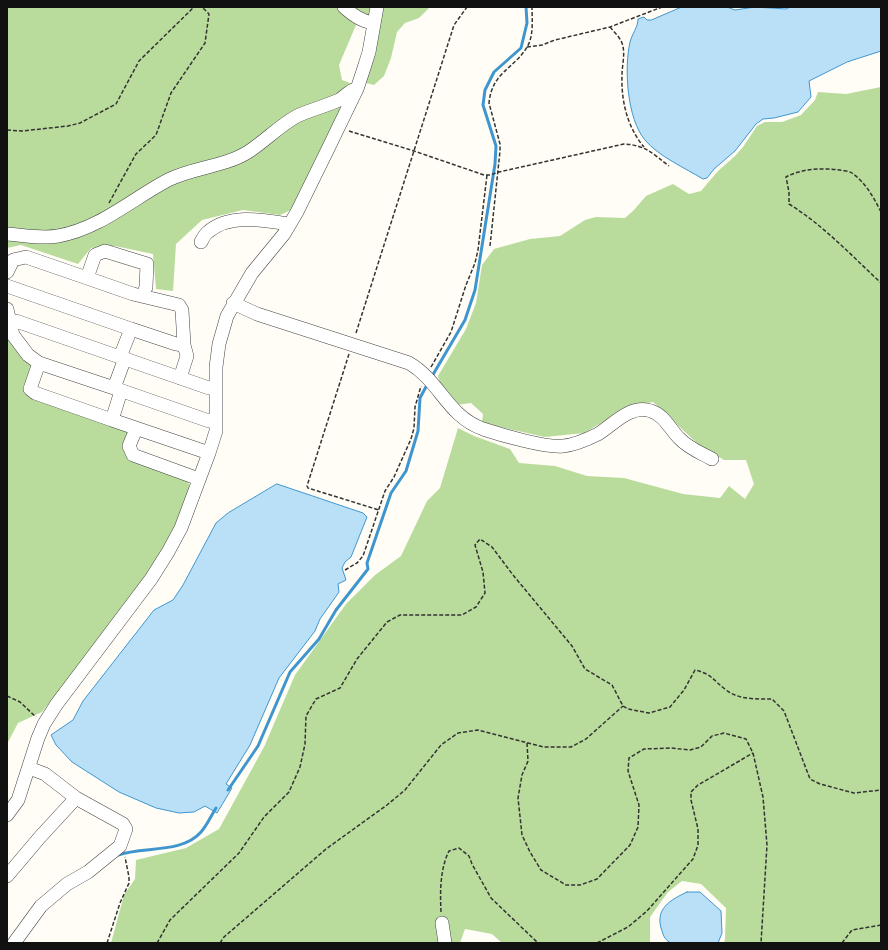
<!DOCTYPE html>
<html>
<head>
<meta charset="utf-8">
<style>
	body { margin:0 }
	#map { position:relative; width:888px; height:950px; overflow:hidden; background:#fffdf5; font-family:"PT Serif",serif }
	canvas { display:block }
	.frame { position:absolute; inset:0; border:8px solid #111; pointer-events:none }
</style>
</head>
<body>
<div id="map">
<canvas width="888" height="950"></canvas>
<div class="frame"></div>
</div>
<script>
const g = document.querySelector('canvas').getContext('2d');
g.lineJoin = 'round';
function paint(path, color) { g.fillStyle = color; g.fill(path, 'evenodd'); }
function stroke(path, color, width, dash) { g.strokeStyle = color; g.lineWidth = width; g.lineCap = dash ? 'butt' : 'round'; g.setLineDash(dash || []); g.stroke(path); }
const forest = new Path2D(`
	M7 7H430L419 18 405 23 397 32 391 58 384 76 374 85 366 83 374 56 368 27 356 25 339 65 342 80 353 84 295 208 280 215 243 210 202 220 176 244 173 291 156 289 153 254 115 246 91 248 78 264 21 245 7 248Z
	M881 87V943H724L725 939 726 908 701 884 682 881 668 892 650 917V943H502L492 934 465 929 460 943H111L124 895 135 879 136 860 186 848 219 829 264 747 295 675 346 604 375 575 401 556 427 501 440 488 458 428 474 436 510 449 519 463 555 466 587 476 624 478 683 494 720 498 729 486 745 499 754 484 746 460H724L699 445 653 402 630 406 584 433 545 437 482 423 483 414 471 403 456 405 442 388 438 376 466 329 476 303 482 265 494 249 530 239 560 236 585 220 596 217 625 218 633 211 646 196 673 184 689 194 701 191 718 171 735 156 743 147 757 126 765 122H782L801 115 815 100 818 92 846 94Z
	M7 331 33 365 23 387 28 394 129 431 125 448 187 480 192 491 165 551 114 621 42 712 18 723 7 744Z`);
const water = new Path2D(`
	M682 7H727L735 10 755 7 786 9 790 7H881V51L847 62 809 81 811 97 798 112 774 118 763 119 756 124 735 151 714 169 707 178 703 179C685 168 658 156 645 140 627 119 624 68 630 42 632 34 638 27 638 19L644 17 647 20H651Z
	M277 484 363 513 367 517 351 557 345 562 342 568 346 580 338 584 339 592 320 619 315 631 279 678 250 745 226 784 232 788 217 813 205 806 194 812 179 813 156 808 119 792 72 762 56 745 51 735 73 720 83 701 154 610 173 600 183 585 216 523 228 513Z
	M687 892H700L721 911 722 933 718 943C709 943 678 945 671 943 665 940 664 937 662 931 654 909 670 900 687 892Z`);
const stream = new Path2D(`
	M431 378 465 320 475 290 495 164 496 146 483 105 485 90 494 72 521 48 527 23 526 7
	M228 790 258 746 290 672 319 639 336 610 368 569 367 563 391 493 406 471 418 431 420 398 428 383
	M118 855C143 846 182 854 201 832 207 825 211 816 216 808`);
const path = new Path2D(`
	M610 27C615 33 622 39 623 47 625 55 622 66 622 75 621 100 627 127 644 147
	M527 47 542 45 555 40 610 27 662 7
	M7 130 22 131 68 126 80 123 116 104 139 61 194 7
	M349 131 414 151 484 175H490L499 172 624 144C646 145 653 154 669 166
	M109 203 136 154 156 135 171 93 205 43 209 14 202 7
	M881 212C874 198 866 183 852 173 849 171 844 171 840 170 822 168 803 168 786 177L789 192V204C823 225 851 255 881 283
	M490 246 500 151V144L489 103C492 72 514 69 527 47 534 36 532 19 532 7
	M356 333 454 25 467 7
	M349 354 307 486 308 488 379 510
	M431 367 451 332 466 285 475 263 478 250 487 175
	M345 570 357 563 363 556 385 491 394 477 411 439 414 428 415 407 421 386
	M7 696 20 702 36 717
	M527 743 528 761 522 775 518 798 522 835 530 852 541 870 566 885H580L597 879 630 845 638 827 639 805 628 771 629 758 644 749 671 748 690 750 701 747 712 736 724 733 746 739 753 753 763 797 767 845 761 943
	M441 912C440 892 440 869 449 851L459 848 469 856 472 864 491 898 538 943
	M107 943 120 903 129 883V877L125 857
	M157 943 170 920 239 853 264 817 289 792 300 767 305 744 306 716 316 699 340 688 357 659 387 622 400 615H462L476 607 485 593 483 572 475 545 480 539 492 547 513 575 572 646 585 669 612 685 623 706 628 709 649 713 670 707 684 690 695 670C712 674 714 681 726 690 739 700 757 699 772 699L784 711 810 779 820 784 854 793 881 790
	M220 943 224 937 326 849 387 805 405 790 441 745 458 733 478 730 544 747H571L586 739 623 706
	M597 943 628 927 647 911 693 859 698 845V829L691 800V792L698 785 753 753
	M842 943 852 930 881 925`);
const minor = new Path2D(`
	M344 7C353 15 361 21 373 23
	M7 234C24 235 41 239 58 236 99 229 132 199 168 180 194 167 224 167 248 152 265 141 279 126 297 116 310 110 326 106 339 100 346 96 349 90 357 89
	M201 242C203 238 205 234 208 232 229 213 264 220 289 224
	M7 272 13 260 26 257 87 278 95 255 105 251 147 264 146 287 143 296
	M87 278 133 294 179 305 182 310 184 345 176 344 131 329
	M7 286 131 329 120 357
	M233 303 257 314 409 363C440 381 447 416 483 429 501 435 546 448 563 446 575 445 588 439 598 434 614 424 631 404 651 411 664 415 670 429 679 438 688 448 701 453 712 459
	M7 309 13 335 28 355 39 363 114 388 125 358
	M10 321H16L209 388H216
	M39 363 30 389 35 393 112 420
	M180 378 187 356 184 345
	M114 388 209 421H215
	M121 391 112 420 209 453
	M136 429 129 446 133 455 199 479
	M7 815 18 800 38 738 44 724 56 705 151 579 168 552 181 528 209 453 216 431V367L219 344 227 316 252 273 284 234 297 212 325 155 357 89 363 71 369 52 377 7
	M7 876 40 837 76 798
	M442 923 445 943
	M14 943 41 906 67 884 88 872 120 846 126 829 123 824 76 798 45 774 29 768`);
paint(forest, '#b9dc9c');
paint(water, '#b9e0f7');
stroke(water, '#3f96cf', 1);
stroke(stream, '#3f96cf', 3);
stroke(minor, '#444', 14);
stroke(path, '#333', 1.5, [4, 2]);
stroke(minor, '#fff', 13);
</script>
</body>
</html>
